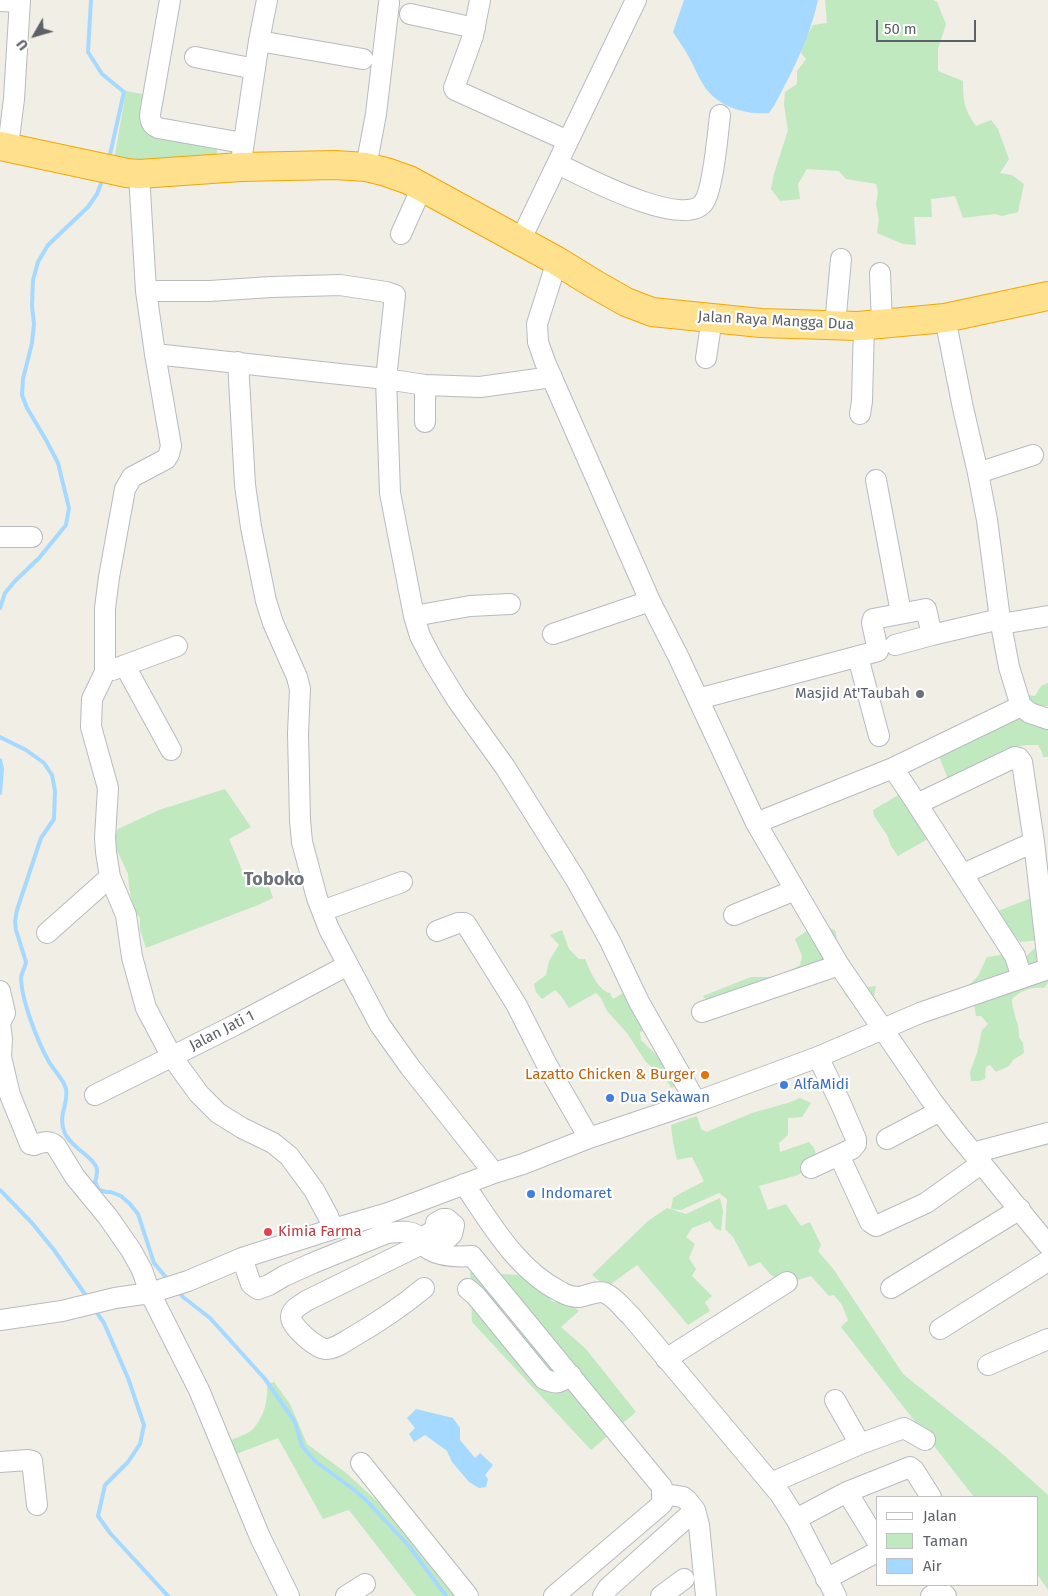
<!DOCTYPE html>
<html>
<head>
<meta charset="utf-8">
<style>
	body { margin:0 }
	#map { position:relative; width:1048px; height:1596px; overflow:hidden; background:#f0eee5; font-family:"Fira Sans",sans-serif }
	canvas { display:block }
	.legend { position:absolute; left:876px; top:1496px; width:162px; height:90px; box-sizing:border-box; background:#fff; border:1px solid #bec0c2; margin:0; padding:6px 9px; list-style:none; font-size:15px; color:#5d6167 }
	.legend li { display:flex; align-items:center; gap:10px; height:25px }
	.legend b { width:25px; border:1px solid #bec0c2 }
	.north { position:absolute; left:10px; top:10px; width:50px; height:50px; -webkit-text-stroke:4px #fff; paint-order:stroke; rotate:232deg; font-size:14px; font-weight:700; line-height:20px; text-align:center; color:#5d6167 }
	.north::after { content:''; display:block; margin:auto; width:18px; height:22px; background:#5d6167; clip-path:polygon(50% 0,100% 100%,50% 72%,0 100%) }
	.scale { position:absolute; left:876px; top:20px; width:100px; height:22px; box-sizing:border-box; border:2px solid #5d6167; border-top:0; padding-left:6px; font-size:15px; line-height:18px; white-space:nowrap; color:#5d6167; -webkit-text-stroke:4px #fff; paint-order:stroke }
</style>
</head>
<body>
<div id="map">
<canvas width="1048" height="1596"></canvas>
<ul class="legend">
<li><b style="height:6px;background:#fff"></b>Jalan</li>
<li><b style="height:14px;background:#c0e9c0"></b>Taman</li>
<li><b style="height:14px;background:#a6d9ff"></b>Air</li>
</ul>
<div class="north">U</div>
<div class="scale">50 m</div>
</div>
<script>
const g = document.querySelector('canvas').getContext('2d');
g.lineJoin = 'round';
function paint(path, color) { g.fillStyle = color; g.fill(path, 'evenodd'); }
function stroke(path, color, width, dash) { g.strokeStyle = color; g.lineWidth = width; g.lineCap = dash ? 'butt' : 'round'; g.setLineDash(dash || []); g.stroke(path); }
function label(font, color, halo, rows, align = 'center') {
  g.font = font + ' "Fira Sans",sans-serif'; g.lineWidth = 4.5; g.setLineDash([]); g.textBaseline = 'middle'; g.strokeStyle = halo; g.fillStyle = color; for (const [text, x, y, turn = 0] of rows) {
    g.save(); g.translate(x, y); g.rotate((+turn || 0) * Math.PI / 180); g.textAlign = isNaN(turn) ? turn : align; if (halo) g.strokeText(text, 0, 0); g.fillText(text, 0, 0); g.restore();
  }
}
const green = new Path2D(`
	M825 0H933L937 2 946 24 938 49V71L963 81C963 101 964 109 976 126L991 120 998 129 1009 159 1000 173 1012 175 1024 184 1018 212 1002 216 995 214 963 218 955 196 931 199 932 217H914L916 245 903 244 877 233 879 219 876 205 878 192 876 184 846 179 839 171 807 169 798 184 800 199 780 201 771 189 774 174 788 130 784 105 785 92 797 84V71L806 59 801 53 803 43 813 25 827 23Z
	M126 91 147 95 145 132 219 142 215 160H114Z
	M1048 683V706H1031L1024 694 1035 696 1041 686Z
	M1016 710 1048 729V757H1043L1042 752 1038 745H1026L1008 748 948 779 936 749Z
	M225 789 251 827 229 839 248 884 269 886 273 898 258 905 146 948 140 930V918L134 910 129 887 128 874 113 842 118 829 159 810Z
	M900 794 931 837 898 856 891 846 887 835 874 816 873 810Z
	M1034 897 1041 940 1020 942 995 912Z
	M821 925 835 930 841 957 863 988 876 986 873 1001 853 995 846 997 838 978 834 972 808 980 778 997 710 1005 703 996 751 977H778L800 965 802 956 795 939 808 930Z
	M562 930 569 949 579 959H585C590 970 597 990 610 993L613 999 625 992 650 1029 640 1032 641 1040 667 1065 678 1083 672 1088 664 1078 646 1062 627 1033 607 1011 601 998 596 993 569 1008 561 996 555 990 542 999 536 992 534 984 546 975 549 961 559 945 550 935Z
	M1034 949 1048 951V983L1044 988C1030 987 1022 990 1012 999 1012 1013 1020 1024 1019 1037L1023 1043 1024 1053 1013 1060 1009 1066 996 1072 990 1065 986 1067 985 1079 979 1081H971L970 1072 977 1053 982 1030 988 1024 981 1016H976L972 992 969 985 978 976 987 957 1001 955 1022 960Z
	M800 1098 811 1103 802 1117 788 1118V1135L779 1143 780 1152 809 1142 814 1148 817 1158 798 1175 759 1186 768 1210 786 1204 801 1226 810 1222 821 1245 818 1251 834 1270 903 1374 999 1451 1048 1495V1590L1037 1574V1497H974L841 1327 848 1320 842 1305 834 1295 829 1296 811 1276 794 1281H779L770 1274 760 1262 749 1267 733 1237 725 1229 727 1199 719 1193 681 1210 671 1209 673 1198C683 1191 694 1187 704 1181L692 1157 677 1160 673 1142 671 1125 697 1116 701 1129 706 1132 752 1113 791 1102Z
	M720 1198 723 1211 721 1231 715 1228 710 1221 692 1228 686 1237 695 1244 689 1258 696 1269 692 1276 712 1296 705 1302 710 1311 688 1325 637 1265 607 1287 592 1275 648 1221 667 1208 686 1214Z
	M470 1272 518 1275 535 1285 552 1301 559 1303 569 1301 579 1311 561 1327 586 1349 636 1412 591 1450 472 1322Z
	M274 1382 290 1404 307 1444 345 1472 396 1518 466 1596H416L349 1510 323 1519 278 1438 236 1454 231 1440C238 1437 248 1434 253 1429 264 1417 268 1401 267 1385Z`);
const water = new Path2D(`
	M684 0H818C810 38 792 72 774 106L769 113C746 115 718 107 704 86 697 75 693 63 686 52 682 45 677 39 673 32Z
	M416 1409 453 1418 460 1428V1440L475 1458 480 1453 493 1465 485 1475 488 1479 486 1487 479 1488 469 1482 452 1462 447 1451 425 1435 414 1442 409 1434 415 1428 407 1418Z`);
const stream = new Path2D(`
	M91 0 88 52 102 74 124 92 109 159
	M0 608 5 593 15 581 39 558 66 525 69 508 58 463 46 440 27 408 22 395 23 379 32 343 34 324 32 306 33 280 38 262 48 245 88 207 97 194 103 178
	M0 737 26 750 44 763 52 775 55 791 54 819 41 838 17 910 15 921 16 930 26 962C25 968 22 972 21 977 21 999 37 1040 48 1060 53 1070 64 1079 66 1089 69 1103 58 1114 64 1131 69 1147 98 1159 97 1171 97 1174 96 1179 95 1182L99 1190 106 1192H111L121 1196 130 1204 138 1214 154 1263 169 1281
	M0 760 2 769 0 793
	M0 1190 32 1223 54 1250 87 1297
	M177 1290 183 1297 210 1318 265 1379 295 1422 302 1446 316 1462 353 1489 365 1499 409 1546 446 1596
	M95 1310 104 1323 128 1378 144 1425 140 1444 128 1462 105 1485 98 1516 110 1533 168 1596`);
const minor = new Path2D(`
	M170 0 152 103C150 113 147 123 158 128L243 143
	M480 0 473 36 454 88 455 90 568 141
	M0 1 20 2
	M410 14 475 28
	M259 41 363 59
	M195 57 255 69
	M8 147 14 99 20 0
	M242 155 259 41 267 0
	M558 164C581 175 685 231 704 202 713 189 718 133 720 115
	M366 167 376 114 389 3
	M139 174 146 291 155 354 386 379 425 385 480 387 552 377
	M401 234 422 187
	M520 241 636 0
	M557 261 537 324 538 342 545 362 650 601 679 658 756 823 839 965 932 1101 955 1131 1048 1245
	M880 273 882 324
	M146 291H210L271 287 340 285 386 292 395 295 386 379 390 493 414 616 420 636 433 661 457 700 505 767 576 880 610 941 639 1002 696 1102
	M945 318 963 408 978 473 987 520 1000 619 1009 667 1021 706 1030 713 1048 719
	M835 325 841 259
	M155 354 171 446 169 454 166 459 132 477 125 489 109 577 105 608V672L92 699 91 727 108 788 105 838 106 852 110 877 126 915 132 957 146 1008 172 1057 199 1094 218 1113 242 1128 273 1143 289 1156 314 1190 328 1216 333 1229
	M706 358 712 318
	M238 362 245 485 251 527 266 601 273 623 297 677 300 689 298 733 300 820 302 842 317 898 329 929 380 1025 410 1067 494 1173
	M425 385V422
	M860 414 862 401 864 325
	M978 473 1033 455
	M876 480 901 613
	M0 537H32
	M414 616 470 606 510 604
	M1001 624 1048 616
	M553 634 650 601
	M895 645 932 635
	M858 657 879 736
	M125 666 171 750
	M112 670 177 646
	M698 699 878 651 872 623 873 619 926 609 932 635 1000 619
	M893 768 917 804
	M756 823 893 768 1021 706
	M963 874 1034 842
	M322 911 402 882
	M734 915 795 890
	M437 931 458 923H464L466 924 516 1004 547 1065 589 1138
	M47 933 110 877
	M1022 978 1015 956 917 804 1015 757 1019 758 1022 762 1034 842 1048 963
	M0 991 5 1013 0 1023 2 1039 1 1057 10 1095 28 1139 30 1144 34 1145C43 1142 49 1140 56 1146L75 1177 108 1217 131 1250 142 1270 150 1293 199 1390 260 1537 289 1596
	M702 1012 839 965
	M95 1095 235 1025 348 965
	M887 1139 940 1111
	M973 1153 1048 1133
	M839 1155 870 1222 876 1226 926 1203 982 1163
	M811 1168 852 1149 856 1144V1139L840 1102 818 1057
	M464 1184C491 1224 517 1270 561 1292 566 1295 573 1297 579 1297 587 1296 597 1290 605 1293 615 1297 623 1309 631 1316L780 1494 796 1519 836 1596
	M420 1239 435 1230 436 1223 443 1219H447L454 1225 452 1234 448 1238 440 1237 435 1230
	M422 1244 306 1301C301 1305 291 1309 291 1317 291 1327 317 1349 326 1349 335 1349 344 1342 351 1338 377 1323 401 1307 424 1288
	M242 1258 251 1284 258 1289 269 1285 284 1276 313 1263 387 1233C398 1232 414 1229 420 1239 423 1244 425 1247 430 1250 442 1257 459 1257 472 1256L662 1487V1504L554 1596
	M891 1288 1020 1209
	M468 1289 476 1296 544 1379C558 1385 559 1383 571 1375
	M0 1320 62 1311 115 1298 150 1293 188 1281 242 1258 333 1229 388 1213 494 1173 523 1164 589 1138 696 1102 818 1057 920 1013 1048 969
	M940 1329 1048 1261
	M666 1359 787 1282
	M988 1365 1048 1339
	M835 1400 860 1444
	M0 1462 28 1460 32 1461 37 1505
	M361 1463 468 1596
	M771 1483 860 1444 904 1428 925 1440
	M847 1492 877 1541
	M663 1494 683 1497 687 1500 695 1510 699 1525 706 1596
	M796 1519 847 1492 910 1467 914 1470 931 1497
	M826 1579 877 1552
	M346 1596 365 1584
	M603 1596 608 1588 695 1510
	M661 1596 684 1579
	M931 1596 941 1591 946 1596`);
const highway = new Path2D(`
	M0 146 127 173 139 174 241 167 335 165 366 167 386 172 409 180 557 261 596 285 626 302 652 312 761 323 858 326 945 318 1048 296`);
const markers = [
	[920,694,5,"#6b7280"],
	[705,1075,5,"#e8710a"],
	[784,1085,5,"#3f7fe0"],
	[610,1098,5,"#3f7fe0"],
	[531,1194,5,"#3f7fe0"],
	[268,1232,5,"#e0444e"]
];
const streetNames = [
	["Jalan Raya Mangga Dua",776,321,3],
	["Jalan Jati 1",222,1031,-27]
];
const worshipNames = [
	["Masjid At'Taubah",910,694]
];
const foodNames = [
	["Lazatto Chicken & Burger",695,1075]
];
const shopNames = [
	["AlfaMidi",794,1085],
	["Dua Sekawan",620,1098],
	["Indomaret",541,1194]
];
const healthNames = [
	["Kimia Farma",278,1232]
];
const quarterNames = [
	["Toboko",274,880]
];
paint(green, '#c0e9c0');
paint(water, '#a6d9ff');
stroke(stream, '#a6d9ff', 4);
stroke(minor, '#b7bbc0', 22);
stroke(highway, '#f5a600', 30);
stroke(minor, '#fff', 20);
stroke(highway, '#ffe18d', 28);
for (const [x, y, r, color] of markers) { const dot = new Path2D(); dot.arc(x, y, r, 0, 2 * Math.PI); g.fillStyle = color; g.fill(dot); stroke(dot, '#fff', 2); }
label('15px', '#5d6167', '#fff', streetNames);
label('15px', '#5b616d', '#fff', worshipNames, 'right');
label('15px', '#c56008', '#fff', foodNames, 'right');
label('15px', '#366cbe', '#fff', shopNames, 'left');
label('15px', '#be3a42', '#fff', healthNames, 'left');
label('bold 18px', '#6d7379', '#fff', quarterNames);
</script>
</body>
</html>
